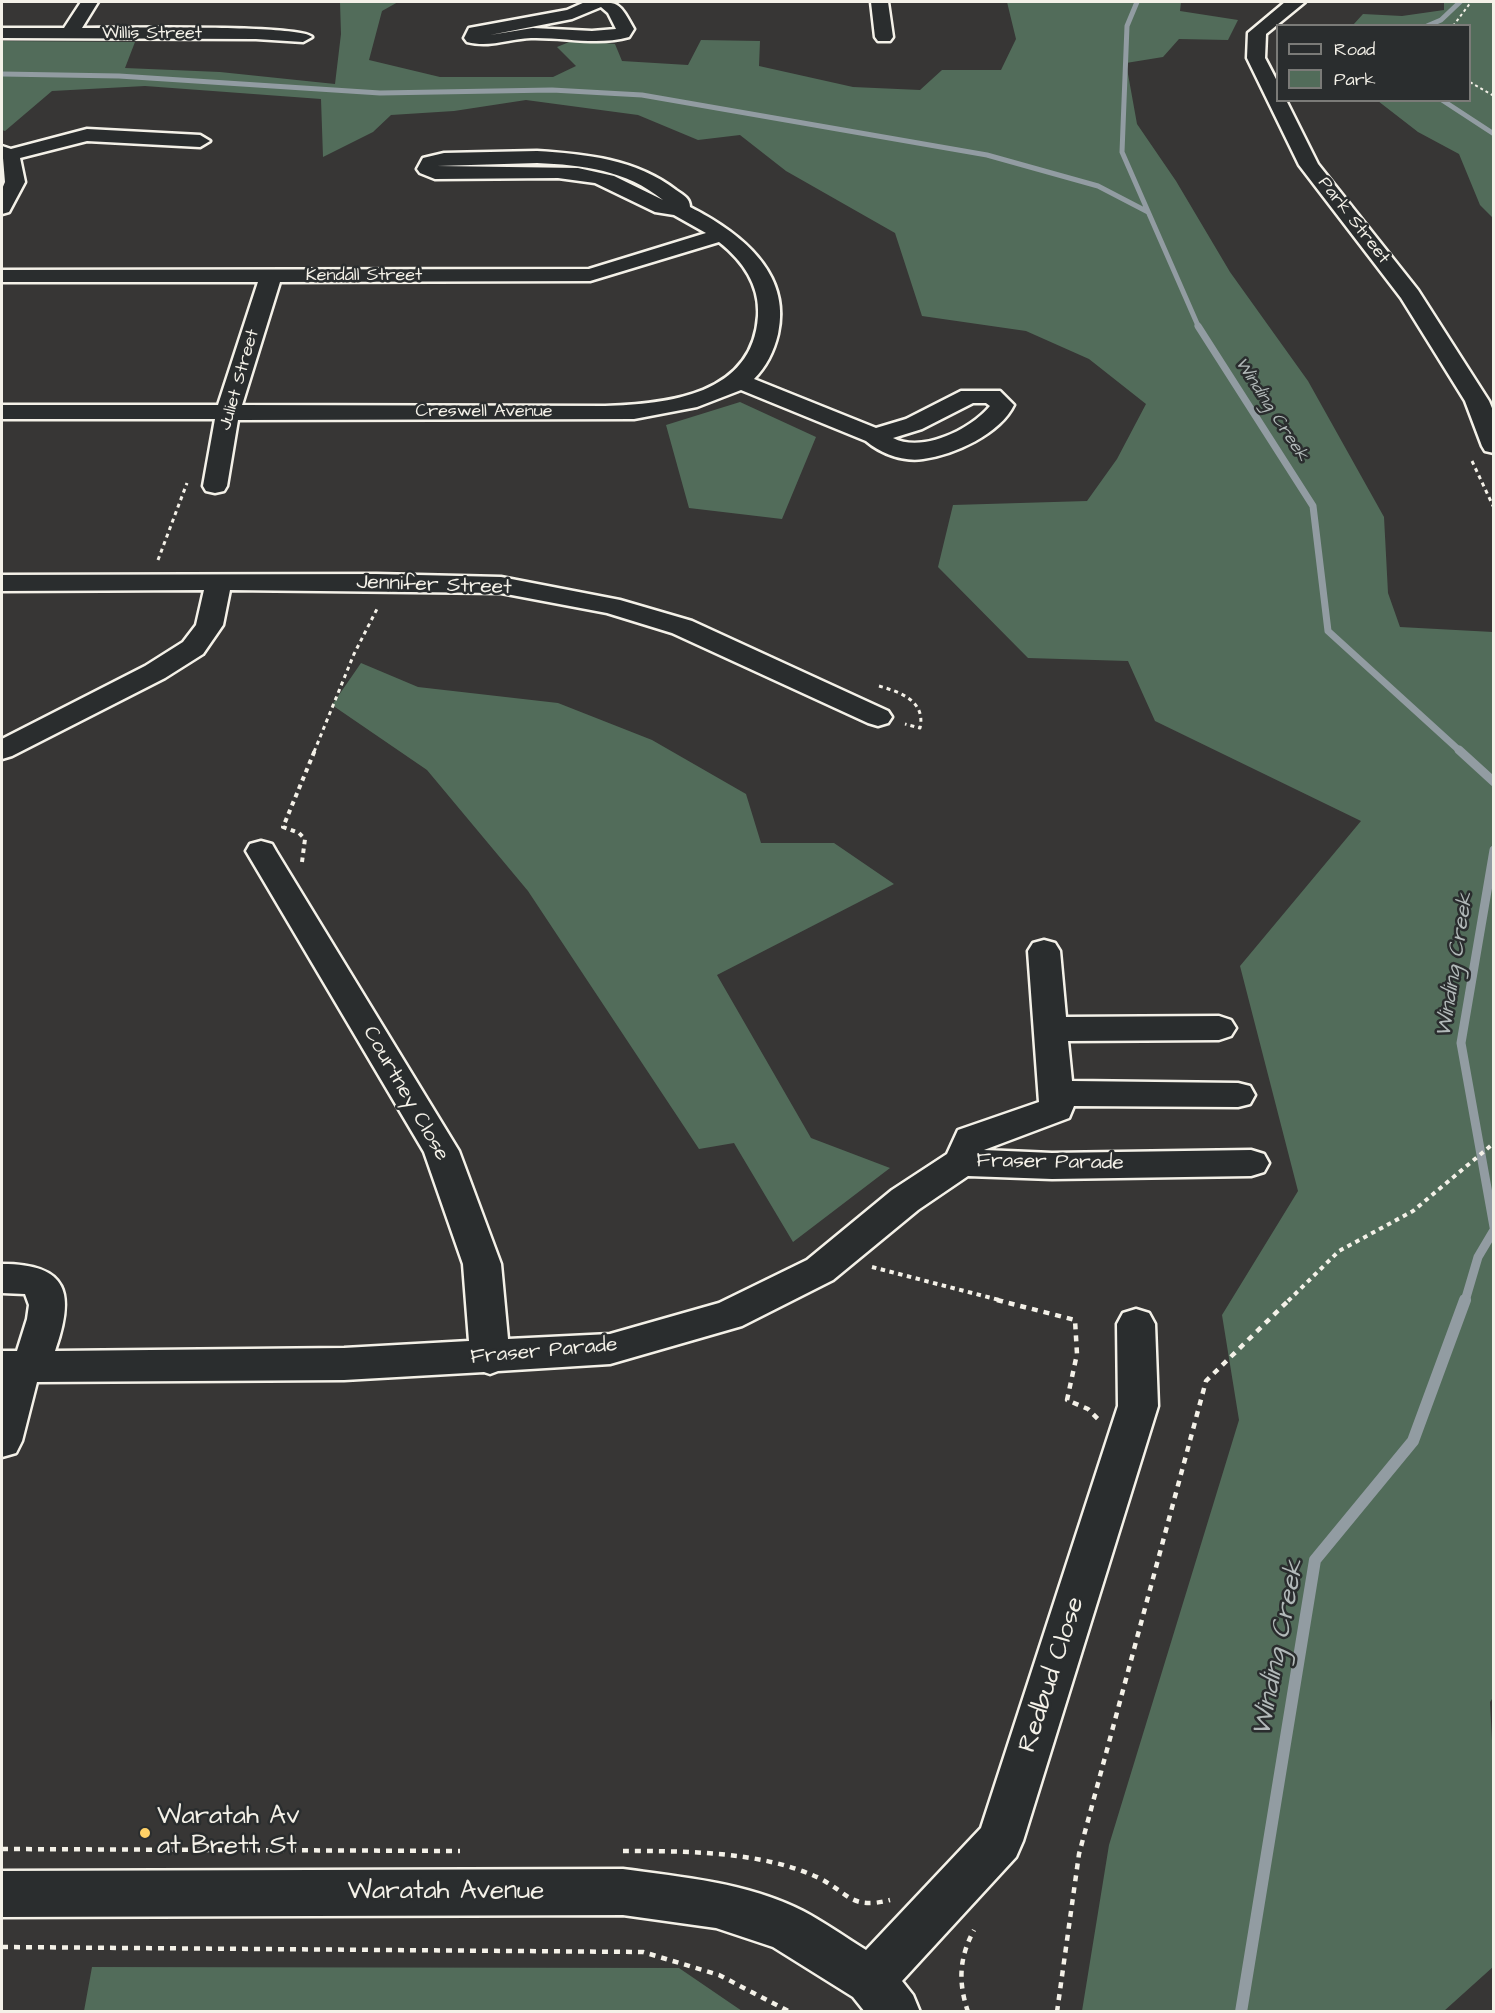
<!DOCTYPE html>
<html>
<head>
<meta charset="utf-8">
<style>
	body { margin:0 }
	#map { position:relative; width:1495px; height:2013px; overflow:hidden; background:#373635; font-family:"Architects Daughter",sans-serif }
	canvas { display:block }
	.frame { position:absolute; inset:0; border:3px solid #f4f1e8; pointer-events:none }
	.legend { position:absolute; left:1276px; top:24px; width:195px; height:78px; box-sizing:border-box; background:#2a2d2e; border:2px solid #7b7b78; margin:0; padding:8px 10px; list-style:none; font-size:18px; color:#f4f1e8 }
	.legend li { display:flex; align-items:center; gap:12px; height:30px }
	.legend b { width:30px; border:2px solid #7b7b78 }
</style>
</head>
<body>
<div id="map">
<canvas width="1495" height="2013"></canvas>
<div class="frame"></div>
<ul class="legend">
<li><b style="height:8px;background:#2a2d2e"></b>Road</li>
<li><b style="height:16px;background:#526c5a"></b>Park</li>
</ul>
</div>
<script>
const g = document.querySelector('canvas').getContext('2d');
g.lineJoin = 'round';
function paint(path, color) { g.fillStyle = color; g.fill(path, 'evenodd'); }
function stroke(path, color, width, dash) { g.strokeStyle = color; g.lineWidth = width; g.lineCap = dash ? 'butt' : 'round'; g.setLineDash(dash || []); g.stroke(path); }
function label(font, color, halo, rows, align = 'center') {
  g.font = font + ' "Architects Daughter",sans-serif'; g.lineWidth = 5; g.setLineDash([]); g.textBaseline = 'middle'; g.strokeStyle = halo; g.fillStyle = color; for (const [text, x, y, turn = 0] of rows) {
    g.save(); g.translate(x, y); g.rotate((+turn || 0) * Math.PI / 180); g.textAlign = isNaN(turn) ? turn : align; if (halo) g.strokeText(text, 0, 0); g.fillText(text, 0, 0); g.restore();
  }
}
const green = new Path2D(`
	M340 2H398L382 11 369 60 440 77H553L576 66 557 47 574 40 615 44 622 61 688 65 701 40 760 41 759 66 853 87 920 90 942 70H1001L1016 39 1007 2H1181L1180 11 1238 20 1228 40 1179 39 1163 57 1126 63 1137 124 1176 181 1230 272 1308 381 1384 517 1388 593 1400 627 1493 632 1494 1696 1490 1702 1494 1779V1966L1444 2011H1082L1109 1845 1239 1420 1222 1315 1298 1191 1240 966 1361 821 1155 721 1128 661 1028 658 938 567 953 505 1087 501 1117 459 1146 404 1089 359 1026 331 922 316 895 233 786 171 740 135 698 140 638 115 526 100 454 111 391 115 373 132 323 157 321 99 145 86 52 91 5 131 2 130V41L135 42 125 68 220 72 335 84 341 34Z
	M1444 2H1493V218L1480 205 1459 154 1418 132 1378 101 1470 100V26L1353 25 1363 14 1402 16 1444 10Z
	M740 402 816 437 782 519 689 508 666 425Z
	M361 663 418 687 558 703 652 740 746 794 761 843H834L894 884 717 975 811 1138 890 1168 793 1242 734 1143 699 1149 528 891 427 770 332 705Z
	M92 1967 679 1968 742 2011H84Z`);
const streamFar3 = new Path2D(`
	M1137 2 1127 26 1122 152 1199 328
	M1427 26 1441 20 1460 2
	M2 74 119 76 380 93 552 90 642 95 987 155 1098 186 1148 212
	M1442 100 1494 134`);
const streamFar2 = new Path2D(`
	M1198 326 1313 506 1328 631 1461 752`);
const streamFar1 = new Path2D(`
	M1459 750 1494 782
	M1494 850 1461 1043 1494 1227
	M1465 1301 1478 1257 1494 1230`);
const stream = new Path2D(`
	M1241 2012 1315 1560 1413 1441 1465 1300`);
const pathFar3 = new Path2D(`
	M1453 26 1471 2
	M1470 82 1494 96`);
const pathFar2 = new Path2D(`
	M1472 461 1494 508
	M158 560 187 483
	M879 686C900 692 926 701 920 728L905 724
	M314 752 354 654 378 607`);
const pathFar1 = new Path2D(`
	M302 862 305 839 299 833 283 827 315 750
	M872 1267 1003 1301
	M1288 1301 1339 1251 1413 1211 1494 1143`);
const path = new Path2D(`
	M997 1300 1075 1320 1077 1354 1067 1400 1088 1409 1098 1419
	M2 1849 460 1851
	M623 1851C685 1851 762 1851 819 1878 850 1894 851 1910 890 1900
	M2 1947 643 1952 719 1975 790 2012
	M968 2012C958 1982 959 1958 974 1930
	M1057 2012 1079 1854 1206 1381 1289 1300`);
const minor = new Path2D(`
	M81 2H98L82 28C110 28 303 24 312 37L303 42 256 39 2 38V28H64Z
	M585 2C619 2 618 0 634 29L629 37C596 46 565 37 531 38 508 39 490 48 467 42L464 38 469 28 567 10ZM601 7 608 13 616 29 592 31 533 28 490 35 572 19Z
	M871 2H888L893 37 890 41H878L875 37Z
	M1285 2H1305L1266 34 1265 58 1278 83V100H1286L1318 164 1418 290 1489 401 1494 413V453L1485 451 1482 446 1465 401 1401 298 1299 165 1247 58 1248 33Z
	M87 129 200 135 210 141 200 147 87 141 20 158 25 182 9 212 2 214V189L5 182 2 146 11 149Z
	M537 151C585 154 636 159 676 190 683 195 690 198 690 207 739 232 792 272 778 334 774 351 766 367 754 379L876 428 906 419 961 391H1000L1014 405C1000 434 954 455 923 459 904 462 881 454 866 441L741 390 697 407 634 419 238 420 227 486 224 491 215 493 206 491 203 486 215 419H2V405H218L258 282H2V270L589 269 706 233 674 215 655 212 595 183 558 178 435 179 420 173 417 169 423 158 444 153ZM537 163C583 165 626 170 663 200L614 176 578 168 437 166ZM719 242C743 261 760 285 758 316 753 395 668 404 605 406L242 405 280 282 590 281ZM973 403H986L990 406C970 430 922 453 893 438L922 429Z
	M376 574 501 577 620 600 692 621 888 711 892 717 888 723 878 726 868 723 672 633 607 613 501 593 230 590 223 625 203 654 165 678 12 756 2 759V739L145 666 183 642 196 625 204 590 2 591V575Z
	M261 841 272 844 276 851 459 1151 501 1264 508 1339 610 1334 719 1303 807 1260 892 1190 947 1154 958 1130 1039 1102 1028 951 1033 943 1044 940 1055 943 1060 951 1066 1017 1219 1016 1231 1020 1236 1028 1231 1036 1219 1040 1068 1041 1072 1081 1238 1083 1250 1086 1255 1095 1250 1104 1238 1107 1074 1106 1069 1118 984 1150 1052 1153 1251 1150 1264 1154 1269 1163 1264 1172 1251 1176 1052 1179 968 1176 918 1210 833 1280 742 1326 610 1364 498 1371 490 1374 484 1372 344 1380 37 1382 22 1441 16 1453 2 1457V1351H17L27 1319 29 1305 25 1294 2 1293V1264C69 1264 75 1294 55 1351L344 1348 469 1341 463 1264 424 1152 246 851 250 844Z
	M1136 1309 1149 1313 1155 1324 1158 1406 1023 1841 1016 1857 902 1981 913 1995 920 2012H865L853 1997 773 1947 716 1928 623 1915 2 1917V1871L623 1869C682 1877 749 1883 803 1911 824 1922 845 1937 866 1950L981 1828 1118 1406 1117 1324 1123 1313Z`);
const markers = [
	[145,1833,6,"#ffd166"]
];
const farStreetnames = [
	["Willis Street",152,34],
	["Park Street",1353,221,52],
	["Kendall Street",364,276],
	["Juliet Street",240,380,-74],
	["Creswell Avenue",484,412]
];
const farWaternames = [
	["Winding Creek",1271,410,57]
];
const streetNames = [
	["Jennifer Street",434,586,2],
	["Courtney Close",405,1094,60],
	["Fraser Parade",1050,1163,1],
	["Fraser Parade",544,1352,-5]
];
const waterNames = [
	["Winding Creek",1456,965,-81]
];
const nearStreetnames = [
	["Redbud Close",1053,1675,-72],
	["Waratah Avenue",446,1893]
];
const nearPoinames = [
	["Waratah Av",157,1818],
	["at Brett St",157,1848]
];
const nearWaternames = [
	["Winding Creek",1280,1648,-79]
];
paint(green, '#526c5a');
stroke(streamFar3, '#929ca2', 5);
stroke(streamFar2, '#929ca2', 7);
stroke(streamFar1, '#929ca2', 9);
stroke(stream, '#929ca2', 12);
stroke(minor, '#f4f1e8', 5);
stroke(pathFar3, '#f4f1e8', 2, [3, 3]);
stroke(pathFar2, '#f4f1e8', 3, [4, 4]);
stroke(pathFar1, '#f4f1e8', 4, [4.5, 4.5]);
stroke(path, '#f4f1e8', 4.5, [6, 6]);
paint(minor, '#2a2d2e');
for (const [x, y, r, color] of markers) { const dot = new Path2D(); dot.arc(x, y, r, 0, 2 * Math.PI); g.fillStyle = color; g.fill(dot); stroke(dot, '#2a2d2e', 2); }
label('18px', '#f4f1e8', '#2a2d2e', farStreetnames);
label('italic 18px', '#b2b9b9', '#2a2d2e', farWaternames);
label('21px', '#f4f1e8', '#2a2d2e', streetNames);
label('italic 22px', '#b2b9b9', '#2a2d2e', waterNames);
label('26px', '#f4f1e8', '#2a2d2e', nearStreetnames);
label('26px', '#f4f1e8', '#2a2d2e', nearPoinames, 'left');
label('italic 27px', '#b2b9b9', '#2a2d2e', nearWaternames);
</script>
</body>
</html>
